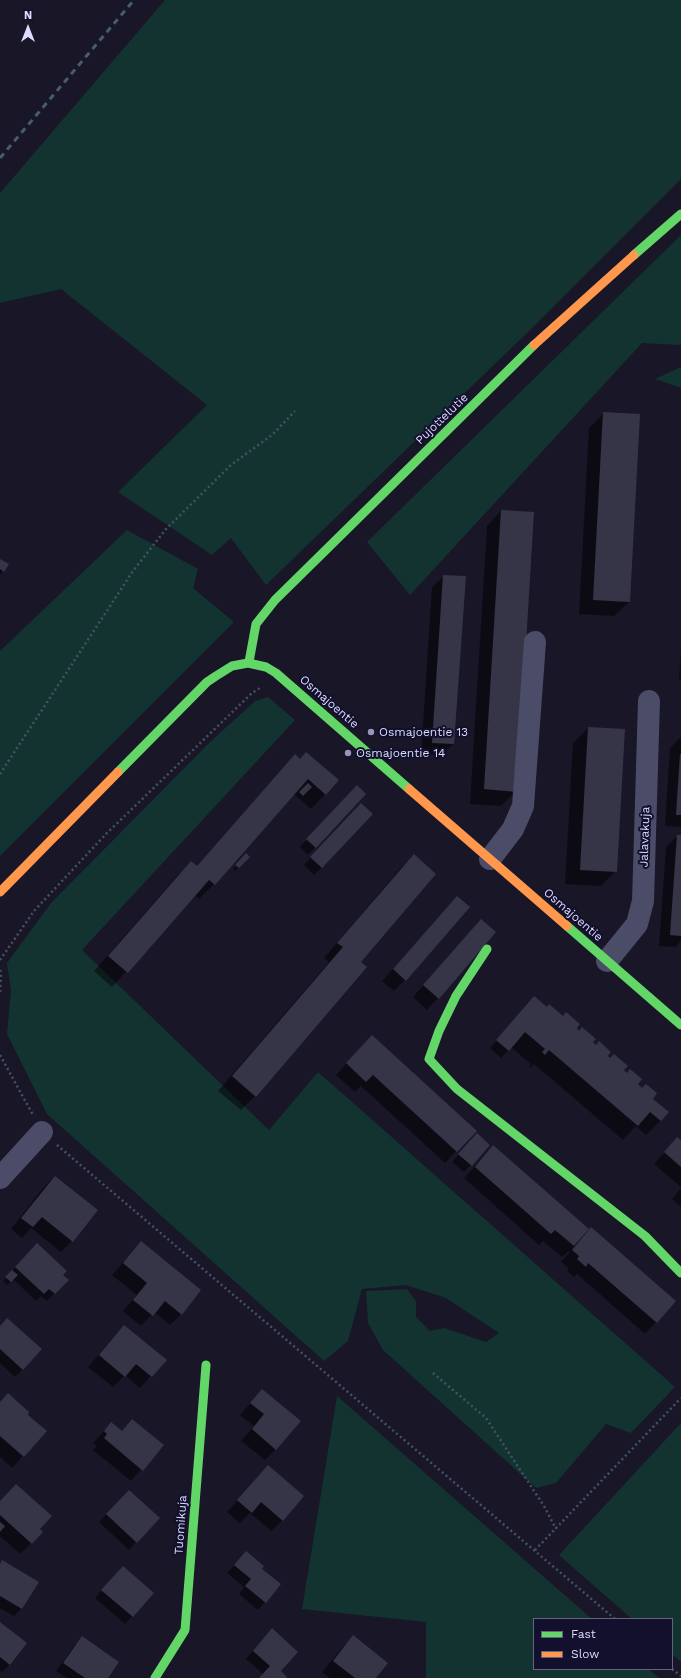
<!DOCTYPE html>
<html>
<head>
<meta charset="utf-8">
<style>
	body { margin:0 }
	#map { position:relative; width:681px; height:1678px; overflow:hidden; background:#181627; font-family:"Work Sans",sans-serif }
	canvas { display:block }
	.legend { position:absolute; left:533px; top:1618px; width:140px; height:52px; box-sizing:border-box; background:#12102d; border:1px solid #636281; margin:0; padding:5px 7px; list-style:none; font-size:12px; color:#dcdcff }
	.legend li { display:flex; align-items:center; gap:8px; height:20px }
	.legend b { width:20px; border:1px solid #636281 }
	.north { position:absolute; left:8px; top:8px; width:40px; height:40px; -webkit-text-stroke:3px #12102d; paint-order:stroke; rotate:0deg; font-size:11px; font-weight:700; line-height:16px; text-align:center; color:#dcdcff }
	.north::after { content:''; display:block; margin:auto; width:14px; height:18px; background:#dcdcff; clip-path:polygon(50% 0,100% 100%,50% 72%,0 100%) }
</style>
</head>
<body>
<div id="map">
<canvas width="681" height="1678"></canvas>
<ul class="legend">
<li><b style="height:5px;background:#63d668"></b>Fast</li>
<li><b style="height:5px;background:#ff974d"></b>Slow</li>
</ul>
<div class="north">N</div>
</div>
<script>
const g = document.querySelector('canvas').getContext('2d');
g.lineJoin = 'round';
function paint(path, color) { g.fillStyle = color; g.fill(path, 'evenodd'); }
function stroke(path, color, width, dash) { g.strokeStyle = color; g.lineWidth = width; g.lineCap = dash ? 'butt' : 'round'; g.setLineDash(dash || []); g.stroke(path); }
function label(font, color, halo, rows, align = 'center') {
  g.font = font + ' "Work Sans",sans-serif'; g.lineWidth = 4; g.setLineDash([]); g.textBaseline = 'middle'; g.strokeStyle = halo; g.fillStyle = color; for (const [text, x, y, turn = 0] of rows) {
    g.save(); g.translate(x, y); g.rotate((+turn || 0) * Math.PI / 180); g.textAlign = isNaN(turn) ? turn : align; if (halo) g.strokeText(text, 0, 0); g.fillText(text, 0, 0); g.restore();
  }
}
const green = new Path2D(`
	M165 0H681V179L530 330 266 585 231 538 212 555 118 492 207 405 61 289 0 303V193Z
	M681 235V345L642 343 410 595 367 542Z
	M681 367V388L655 379Z
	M127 530 198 569 193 588 234 622 0 856V651Z
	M268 697 295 720 82 950 269 1130 318 1072 675 1387 631 1433 606 1424 556 1483 536 1488 383 1350 368 1323 366 1291 407 1289 416 1301V1317L430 1331 444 1328 486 1342 499 1333 446 1298 406 1285 362 1289 348 1341 324 1361 47 1114 7 1034 11 990 7 963 51 903 210 742 255 701Z
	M337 1396 592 1619H534V1669H649L659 1678H426V1622L302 1609Z
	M681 1423V1662L672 1654V1619H632L559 1555Z`);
const shadow = new Path2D(`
	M604 413 629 602 614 616 579 614 589 428Z
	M501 511 516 791 501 806 470 804 487 526Z
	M0 560 4 571 0 575Z
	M444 576 453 744 442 755 421 754 432 587Z
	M681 651V680H679Z
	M588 728 616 871 601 886 565 884 573 743Z
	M681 737V827L665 826 670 748Z
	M295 755 325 794 311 809 294 794 214 884 199 899 195 895 112 987 94 971 176 877 191 862 196 867 281 770Z
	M350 794H365L308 855 300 847Z
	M353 812 322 867 314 875 304 865Z
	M677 836H681V941L675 947 659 946 666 847Z
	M246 855 249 857 235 871 233 869Z
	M414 855 359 962 255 1096 241 1110 218 1091 329 962 324 958 399 870Z
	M457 897 405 980 394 991 382 981Z
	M481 920 438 998 427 1010 413 997Z
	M527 1005 575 1028 623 1071 651 1099 661 1120 646 1135 636 1126 623 1140 534 1064 530 1068 529 1067 531 1064 511 1047 501 1058 490 1048Z
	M361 1047 475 1131 445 1163 361 1086 355 1092 336 1075Z
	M677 1138 681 1142V1187L654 1164Z
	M470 1142 471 1165 464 1172 452 1162Z
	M493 1147 589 1231 675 1301 645 1334 577 1274 574 1277 567 1271 569 1268 561 1262 570 1252 569 1251 562 1257 543 1241 539 1245 464 1178Z
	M55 1177 72 1241 61 1252 31 1228 22 1238 11 1229 43 1188Z
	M681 1188V1207L672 1199Z
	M141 1242 181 1314 170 1325 154 1312 141 1326 123 1311 137 1295 112 1275Z
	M30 1252 67 1280 47 1301 41 1296 36 1301 13 1279 7 1285 3 1281Z
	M124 1326 165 1360 140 1388 125 1375 113 1387 88 1367Z
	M0 1327 23 1369 15 1377 0 1363Z
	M262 1390 276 1449 265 1460 241 1441 254 1426 240 1415Z
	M0 1402 27 1415 45 1431 12 1468 0 1457Z
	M132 1420 162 1445 131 1481 93 1450 97 1446 93 1443 111 1424 121 1432Z
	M268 1466 283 1520 271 1531 250 1513 240 1523 227 1512Z
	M122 1498 136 1542 129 1550 99 1522Z
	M0 1501 38 1529 31 1543 20 1554 0 1536Z
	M246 1552 261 1569 280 1584 258 1610 239 1594 244 1587 227 1573Z
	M2 1562 37 1583 21 1609 14 1616 0 1608V1564Z
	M123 1567 153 1593 125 1624 95 1598Z
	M0 1624 10 1664 2 1672 0 1670Z
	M82 1637 107 1678H67L56 1671 75 1645Z
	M265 1637 279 1671 285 1678H259L263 1674 246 1659Z
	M353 1637 374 1678H330L322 1672 342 1648Z`);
const building = new Path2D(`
	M603 412 640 414 630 602 593 600Z
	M501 510 534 512 517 792 484 789Z
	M0 559 9 564 4 572 0 569Z
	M443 575 466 576 454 744 432 743Z
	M588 727 625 729 617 872 580 870Z
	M306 752 339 780 326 795 308 779 215 885 209 880 128 973 108 956 191 861 197 866 295 754 300 759Z
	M680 754H681V815H676Z
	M308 783 312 787 303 796 299 792Z
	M357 785 366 794 316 848 306 839Z
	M361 803 373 814 322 868 310 857Z
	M677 835H681V936L670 935Z
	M246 853 250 857 239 868 235 865Z
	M414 854 436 874 361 962 367 967 256 1097 232 1076 343 947 337 943Z
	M457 896 470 907 406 981 393 969Z
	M481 919 496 932 439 999 423 985Z
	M534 996 547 1007 549 1004 563 1016 566 1012 580 1024 577 1028 579 1031 582 1027 596 1039 593 1042 596 1045 599 1041 611 1052 608 1056 610 1058 614 1054 628 1066 624 1070 627 1073 630 1069 642 1079 638 1084 642 1088 646 1084 657 1093 653 1099 669 1112 661 1121 650 1112 638 1126 549 1050 545 1055 542 1052 545 1049 525 1032 509 1051 496 1040Z
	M372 1035 477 1131 457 1152 373 1075 366 1082 346 1063Z
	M477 1133 490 1145 472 1166 458 1154Z
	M677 1137 681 1140V1167L664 1152Z
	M493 1145 589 1229 574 1246 555 1230 551 1234 475 1167Z
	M55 1176 98 1210 73 1242 42 1217 33 1227 21 1218Z
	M591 1227 676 1301 657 1323 588 1263 586 1267 577 1259 579 1256 572 1250Z
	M141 1241 201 1290 182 1315 165 1301 153 1316 133 1300 147 1283 123 1263Z
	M37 1243 67 1271 63 1275 69 1280 55 1294 49 1289 44 1294 15 1267Z
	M12 1270 18 1275 11 1282 5 1277Z
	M7 1318 42 1349 23 1370 0 1349V1326Z
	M124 1325 167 1360 152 1377 136 1364 125 1377 99 1355Z
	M262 1389 301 1421 276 1450 252 1429 264 1414 250 1403Z
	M8 1393 29 1412 28 1415 47 1431 24 1457 0 1436V1402Z
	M132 1419 164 1445 143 1471 104 1438 107 1434 104 1431 111 1422 122 1431Z
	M268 1465 304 1496 283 1521 261 1502 252 1513 237 1500Z
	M16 1484 52 1516 40 1529 43 1532 32 1544 0 1515V1501Z
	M129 1490 160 1518 137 1543 106 1514Z
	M0 1522 5 1526 0 1532Z
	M246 1551 264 1566 262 1569 281 1584 266 1603 245 1586 251 1579 234 1565Z
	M2 1560 39 1582 22 1609 0 1596V1564Z
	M123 1566 154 1593 133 1617 101 1590Z
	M0 1622 27 1643 10 1665 0 1657Z
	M272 1628 298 1652 281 1671 287 1677V1678H259L270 1666 253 1651Z
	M353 1635 388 1663 376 1678H355L333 1661Z
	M82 1636 119 1662 108 1678H85L63 1663Z`);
const path = new Path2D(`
	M0 774 133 571 166 529 231 465 272 435 295 411
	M0 960 34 911 106 834 252 693 260 688
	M0 970 1 973 0 994
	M0 1055 33 1115
	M57 1145 615 1619
	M433 1373 486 1418 544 1506 556 1529
	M535 1550 681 1398
	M672 1669 681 1676`);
const street = new Path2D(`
	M490 859 513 829 523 806 535 642
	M607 961 637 924 643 901 649 701
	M0 1178 42 1132`);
const fast = new Path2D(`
	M634 255 681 214
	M249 662 256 624 275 600 534 345
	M118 772 207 682 216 676 232 666 248 663 266 667 276 673 409 789
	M567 926 681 1025
	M487 949 456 996 439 1031 429 1059 457 1089 645 1236 681 1273
	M155 1678 185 1630 206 1365`);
const slow = new Path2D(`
	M534 345 634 255
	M409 789 567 926
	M0 892 118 772`);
const rail = new Path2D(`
	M0 158 134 0`);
const markers = [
	[371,732,4,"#9797b3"],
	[348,753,4,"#9797b3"]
];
const streetNames = [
	["Pujottelutie",442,419,-44],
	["Osmajoentie",329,702,41],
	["Jalavakuja",645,837,-88],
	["Osmajoentie",573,915,41],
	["Tuomikuja",181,1525,-86]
];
const poiNames = [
	["Osmajoentie 13",379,732],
	["Osmajoentie 14",356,753]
];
paint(green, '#133331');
paint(shadow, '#0007');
paint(building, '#363548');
stroke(path, '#435362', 2.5, [2, 3]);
stroke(street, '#4b4c68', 22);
stroke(fast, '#63d668', 9);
stroke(slow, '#ff974d', 9);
stroke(rail, '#455d6e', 3, [6, 5]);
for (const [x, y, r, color] of markers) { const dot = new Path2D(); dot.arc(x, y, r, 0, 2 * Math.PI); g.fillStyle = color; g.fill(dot); stroke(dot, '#12102d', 1.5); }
label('12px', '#dcdcff', '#12102d', streetNames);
label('12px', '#dcdcff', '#12102d', poiNames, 'left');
</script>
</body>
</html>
